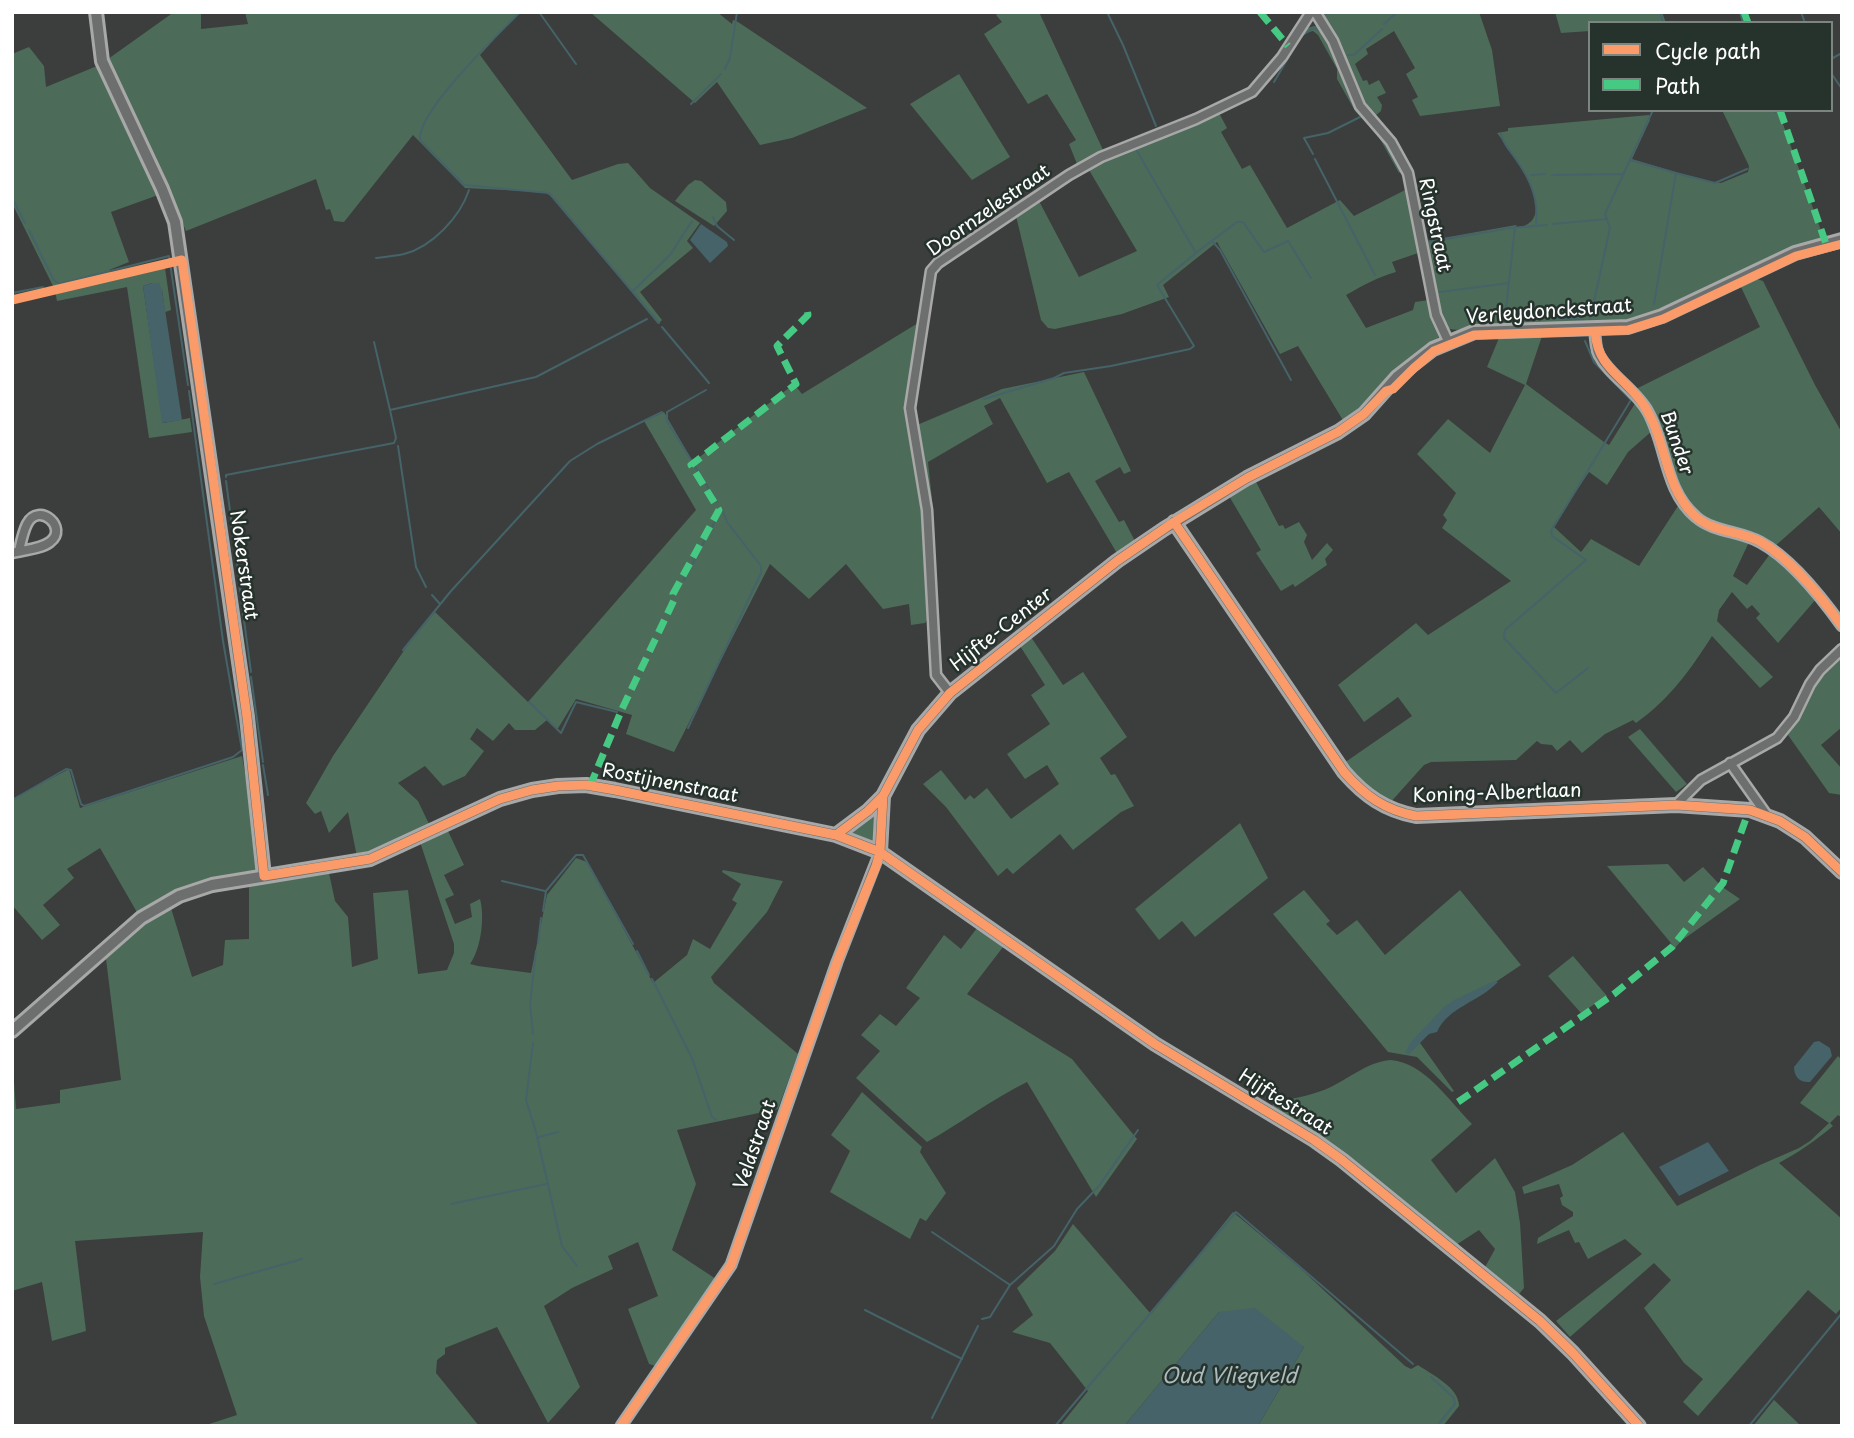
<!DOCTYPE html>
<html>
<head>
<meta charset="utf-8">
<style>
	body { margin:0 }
	#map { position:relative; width:1854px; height:1438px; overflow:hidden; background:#3b3e3c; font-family:"Playpen Sans",sans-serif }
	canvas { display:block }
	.frame { position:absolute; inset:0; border:14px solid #fff; pointer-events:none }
	.legend { position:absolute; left:1588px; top:21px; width:245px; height:91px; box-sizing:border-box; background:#26332d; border:2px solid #7d8581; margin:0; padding:9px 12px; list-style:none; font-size:21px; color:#fff }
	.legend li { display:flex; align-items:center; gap:14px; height:35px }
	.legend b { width:35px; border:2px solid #7d8581 }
</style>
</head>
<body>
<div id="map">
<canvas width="1854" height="1438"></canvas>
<div class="frame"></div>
<ul class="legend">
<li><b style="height:9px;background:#fa9b69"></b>Cycle path</li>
<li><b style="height:9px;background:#46c982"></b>Path</li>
</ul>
</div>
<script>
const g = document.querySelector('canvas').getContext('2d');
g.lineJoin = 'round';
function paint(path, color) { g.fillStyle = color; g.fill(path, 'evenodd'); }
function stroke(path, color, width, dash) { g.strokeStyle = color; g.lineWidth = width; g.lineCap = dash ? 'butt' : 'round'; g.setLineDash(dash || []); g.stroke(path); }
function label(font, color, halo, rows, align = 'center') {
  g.font = font + ' "Playpen Sans",sans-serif'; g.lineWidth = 5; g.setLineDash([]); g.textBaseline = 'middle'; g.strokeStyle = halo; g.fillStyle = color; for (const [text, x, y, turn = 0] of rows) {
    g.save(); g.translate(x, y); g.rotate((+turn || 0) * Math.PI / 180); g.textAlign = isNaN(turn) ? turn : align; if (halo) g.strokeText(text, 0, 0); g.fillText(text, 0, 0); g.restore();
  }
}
const green = new Path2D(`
	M174 12H201V29L248 24 245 12H519L480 55 572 180 618 164 628 163 650 188 700 223 687 241 693 248 640 292 662 320 658 324 554 198 544 192 465 188 413 135 344 222 334 221 330 209 326 210 316 179 186 231 108 59Z
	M590 12H717L732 24 733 20 738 22 867 108 792 138 760 145 717 82 695 103Z
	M1000 12H1039L1103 150 1077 164 1069 144 1076 140 1047 94 1028 104 984 34 1002 22 996 15Z
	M1320 12H1479L1492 50 1500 106 1420 116 1412 100 1418 97 1406 74 1415 68 1394 31 1366 49 1368 54 1355 64 1363 81 1367 80 1369 85 1379 80 1386 93 1377 97 1382 105 1381 111 1375 116 1360 98 1346 60Z
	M1555 12H1662L1666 23H1590V31L1561 33Z
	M1314 26 1320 27 1329 37 1351 93 1384 135 1404 169 1399 173 1379 137 1355 111 1337 79V69L1318 35 1313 31 1303 34 1308 28Z
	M29 47 44 66 46 87 97 66 102 67 161 194 111 212 129 262 109 270 112 274 164 261 171 310 165 312 162 290 152 283 143 286 163 423 190 418 192 432 149 438 127 287 57 301 55 290 12 203V54Z
	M959 74 1010 157 972 180 910 104Z
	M1722 110H1778L1824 239C1760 258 1705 296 1643 317 1598 331 1546 323 1500 325 1488 325 1455 333 1448 328 1433 316 1429 261 1426 241L1516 225 1517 228C1564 220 1511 151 1497 133L1508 131V128L1649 115 1650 120 1632 159 1705 181 1721 183 1748 172 1749 166Z
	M1218 111 1227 128 1221 132 1242 169 1250 165 1287 228 1340 200 1354 216 1409 188 1421 252 1392 262 1396 272C1378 277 1362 286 1346 295L1366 328 1413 310 1415 302 1429 300 1439 337 1409 361 1368 402 1344 422 1298 346 1280 354 1217 242 1163 285 1169 297 1122 314 1055 329 1048 328 1041 320 1016 216 1039 201 1079 277 1137 251 1089 170 1134 145Z
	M695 180 701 181 726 202 727 211 714 226 675 201 688 185Z
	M1754 278 1763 281 1815 385 1842 433V534L1819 507 1774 547 1753 534 1701 517 1683 498 1675 480 1662 430 1649 406 1636 389 1760 327 1740 285Z
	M918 323 906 405 923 503 927 620 925 623 911 625 909 604 883 609 846 564 809 599 770 564 674 752 626 734 632 715 576 699 557 730 547 720 535 730H515L509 723 493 741 477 728 470 739 484 751 465 776 443 786 425 766 398 783 418 801 429 824 372 852 357 857 348 812 329 833 321 811 315 814 306 803 333 756 409 643 435 612 528 702 696 510 644 421 664 412 693 462 794 384 802 394Z
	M1501 333H1543L1526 384 1604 442 1609 445 1636 402 1652 431 1628 452 1607 485 1589 472 1553 526 1581 552 1591 539 1639 566 1678 506C1704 533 1714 533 1749 542L1733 576 1747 585 1770 554 1817 598 1778 643 1756 618 1760 614 1752 605 1747 609 1732 592 1719 610 1717 621 1773 677 1760 688 1712 636C1691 669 1669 700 1636 723L1633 720 1605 734 1582 753 1570 740 1557 751 1552 745 1541 744 1537 741 1516 760 1431 762 1424 765 1389 804 1373 796 1344 763 1412 716 1398 697 1364 722 1338 685 1416 623 1428 635 1511 581 1442 528 1447 520 1443 515 1456 493 1417 454 1448 419 1490 453 1525 385 1487 367Z
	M1084 372 1131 471 1124 474 1120 467 1095 481 1119 522 1124 520 1135 541 1118 555 1069 472 1047 483 1000 398 984 406 993 424 928 462 933 509 931 517 917 425 1002 389Z
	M1255 480 1279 526 1283 525 1285 529 1299 522 1307 535 1304 542 1312 560 1327 543 1333 550 1325 559 1327 565 1295 587 1293 584 1281 591 1256 553 1261 550 1229 496Z
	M1031 637 1063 685 1083 672 1127 737 1100 758 1111 775 1115 774 1134 806 1121 812 1073 850 1060 834 1013 874 1007 868 998 876 946 807 923 784 941 770 965 800 970 795 974 799 987 788 1011 819 1059 784 1047 765 1025 779 1007 754 1050 724 1031 695 1045 685 1020 646Z
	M1842 654V727L1821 745 1842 769V795L1829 793 1788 735 1797 720 1815 681Z
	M1640 729 1687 784 1676 792 1628 737Z
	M242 756 260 859 259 870 189 886 173 893 138 914 100 848 67 869 74 878 43 905 60 925 42 940 12 905V799L69 769 80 808Z
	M883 796 880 852 836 835Z
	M1240 823 1268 878 1195 937 1182 921 1159 940 1135 909Z
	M448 831 464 865 444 875 454 895 445 899 455 924 472 917 470 904 480 899C485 917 481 949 470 964L478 966 531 973 547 895 576 858 587 862 653 983 687 955 693 939 710 949 737 903 732 900 741 884 722 872 723 870 783 881 767 912 711 977 714 983 798 1054 778 1109 677 1130 696 1184 672 1250 716 1279 659 1367 649 1364 628 1309 658 1296 638 1242 608 1256 613 1269 572 1288 544 1306 580 1387 548 1423 497 1327 445 1348V1354L437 1360 436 1373 479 1426H203L237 1415 204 1316 200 1277 203 1232 75 1241 86 1331 52 1341 42 1282 12 1291V1056L16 1109 60 1103V1090L121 1080 106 959 141 927 171 908 192 977 223 965 225 940 249 939V886L329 873 335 901 348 917 352 967 378 959 373 893 408 890 418 974 447 970 454 953V944L420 842Z
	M1668 864 1684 882 1703 867 1721 886 1740 899 1681 941 1675 948 1607 866Z
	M1304 890 1330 921 1326 924 1337 935 1357 920 1385 955 1460 890 1521 965 1451 1012 1418 1040 1454 1091 1452 1092 1417 1057 1388 1052 1273 914Z
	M977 928 1003 947 967 994 1072 1059 1137 1139 1096 1197 1027 1082C992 1099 961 1123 927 1142L856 1078 880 1051 861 1035 880 1014 896 1026 920 998 906 988 944 935 961 949Z
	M1573 956 1607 996 1581 1013 1548 976Z
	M1838 1056 1842 1060V1118L1838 1115 1830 1123 1833 1126C1815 1141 1799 1152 1779 1163L1842 1219V1307L1836 1314 1808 1290 1698 1416 1683 1402 1703 1379 1684 1363 1644 1308 1671 1280 1654 1263 1570 1337 1556 1321 1642 1254 1625 1239 1588 1259 1579 1242 1575 1243 1569 1230 1537 1244 1538 1238 1573 1216V1212L1562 1205 1560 1198 1563 1196 1559 1184 1524 1194 1522 1187 1572 1165 1623 1132 1677 1206 1760 1165 1799 1148 1810 1141 1829 1123 1800 1103Z
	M1391 1060C1425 1063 1449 1101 1472 1124L1431 1160 1456 1193 1495 1158 1515 1192 1520 1223 1524 1288 1519 1294 1516 1295 1484 1269 1495 1249 1479 1230 1456 1245 1331 1145 1272 1106 1274 1102C1291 1099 1308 1096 1324 1090 1347 1081 1365 1062 1391 1060Z
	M862 1092 922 1147 920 1152 946 1193 926 1221 920 1218 910 1239 830 1192 850 1151 831 1135Z
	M1233 1212 1299 1267 1405 1366 1411 1369 1418 1365C1432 1375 1459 1387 1459 1406L1443 1426H1258L1304 1347 1219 1312 1124 1426H1060L1088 1391 1050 1343 1012 1332 1033 1315 1017 1288 1055 1251 1073 1224 1151 1314Z
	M1774 1400 1801 1426H1753Z`);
const water = new Path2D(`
	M701 224 727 242 728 246 710 263 690 240Z
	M152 283H159L162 290 182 420 162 423 143 286Z
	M1494 981 1498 982C1479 1002 1448 1007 1437 1032L1429 1034 1409 1054 1405 1053 1410 1043 1443 1008 1454 1000Z
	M1819 1041 1830 1048 1832 1056 1810 1082C1800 1083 1794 1077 1794 1067L1814 1042Z
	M1708 1142 1729 1171 1679 1196 1659 1167Z
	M1255 1308 1304 1347 1258 1426H1124L1219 1312Z`);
const stream = new Path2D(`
	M520 12C498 35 417 111 420 140L464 185 549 193 659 323
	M539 12 576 64
	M1107 12 1123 45 1156 126
	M1660 12 1663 23
	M1740 12 1743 23
	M1801 12 1805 23
	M1384 24 1397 12
	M1348 55H1354L1382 29
	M1831 59 1842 53
	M1340 68C1347 92 1351 106 1370 123
	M725 69 730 58 737 12
	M1831 73 1842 89
	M1274 82 1301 36 1314 28 1321 31 1336 59
	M691 104 721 74
	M1774 110 1775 112
	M1501 134C1503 144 1509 149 1515 158 1530 179 1539 198 1536 224
	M1380 135 1400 171
	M1313 154 1304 138 1328 133 1360 117
	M1315 159 1375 275
	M1630 160 1676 173 1654 304
	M1676 173 1715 183 1747 169
	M1531 175 1545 174
	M1552 175 1624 174
	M12 198 25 223
	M713 217 717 226 734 240
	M1553 224 1607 219
	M1515 227 1505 318 1525 315 1584 320
	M29 230 53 279 59 284 169 256 188 385
	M1212 241 1220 250 1291 380
	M1429 242 1510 228 1547 225
	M1197 252 1237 222H1243L1264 252 1288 241 1311 278
	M376 258C385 257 395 256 404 254 432 247 460 217 469 190
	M633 291 670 255 692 221
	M1440 292 1509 283
	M12 293 43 287
	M1590 320 1610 228 1605 214 1653 110
	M662 327 709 383
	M1585 341 1594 362 1631 400 1551 531 1552 536 1586 560 1505 630 1504 638 1556 693 1588 668
	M374 342 390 410
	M706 390 667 412V421L717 502
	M984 399 1054 378 1064 373 1111 366 1190 349 1194 346 1157 285 1196 253 1137 151
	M398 446 416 567 426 587
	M226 477V475L394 443 396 438 390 410 536 377 647 319
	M226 481 239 578
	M684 580 721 510
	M239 583 251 672
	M432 595 440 604
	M403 650 451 591 570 461 597 444 662 412
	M251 677 263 762
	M529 702 561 733 576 702 617 712
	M688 728 761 573V566L727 522 722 509
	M263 765 268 795
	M12 800 66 769 71 770 81 804 84 806 233 757 242 750 223 641 189 391
	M502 881 545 891
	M543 911 546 891 576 855H583L633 944
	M538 943 541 918
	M637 951 649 975
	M652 979 692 1058 712 1117 716 1120
	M533 1034 530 1004 536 951
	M533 1043 526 1100 536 1132 562 1246 577 1266
	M539 1137 558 1132
	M451 1204 546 1184
	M932 1232 1010 1285
	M214 1284 302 1259
	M865 1310 962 1359
	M982 1319 990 1317 1010 1285 1054 1246 1077 1209 1099 1186 1138 1130
	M1431 1377 1454 1398 1455 1404 1437 1426
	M932 1418 978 1326
	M1055 1426 1236 1212 1413 1364
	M1749 1426 1842 1313`);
const street = new Path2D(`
	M1315 12 1333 41 1360 106 1391 142 1408 173 1436 315 1448 341
	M1595 329C1595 337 1595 347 1599 355 1610 376 1636 390 1648 412 1667 446 1664 490 1696 517 1713 532 1740 531 1760 542 1790 558 1822 598 1842 626
	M12 553C24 550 41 549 50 542 69 528 39 501 27 524 23 532 21 542 19 551
	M950 693 936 675 927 510 910 408 931 271 938 263 1069 175 1101 157 1196 119 1252 92 1282 57 1311 12
	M1730 763 1766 814
	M1676 805 1701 780 1777 738 1794 717 1810 684 1820 670 1842 649
	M621 1426 731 1265 837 962 880 852`);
const secondary = new Path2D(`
	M96 12 102 61 162 189 175 222 247 717 264 876
	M1174 522 1344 772C1365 796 1385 810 1416 816L1676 805 1750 810 1780 821 1805 837 1842 872
	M836 835 868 811 883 796 918 730 950 693 1117 561 1164 529 1247 478 1338 432 1364 414 1397 377 1433 349 1474 332 1628 327 1662 316 1795 253 1842 240
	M880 852 883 796
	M12 1031 141 918 179 896 212 885 370 859 500 799 532 790 558 786 586 785 615 790 836 835 880 852 1155 1044 1314 1140 1342 1160 1540 1321 1573 1353 1639 1426`);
const quiet = new Path2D(`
	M1260 12 1288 46
	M1744 12 1748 23
	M1780 110 1826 244
	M590 786 622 709 674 600 673 594 719 510 691 465 796 384 777 346 808 315 807 309
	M1458 1102 1614 994 1672 947 1723 883 1749 810`);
const cycleway = new Path2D(`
	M12 300 182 260 247 717 264 876 370 859 500 799 532 790 558 786 586 785 615 790 836 835 880 852 1155 1044 1314 1140 1342 1160 1540 1321 1573 1353 1639 1426
	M1595 332C1598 369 1624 376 1643 404 1667 439 1663 484 1693 514 1711 533 1739 530 1761 542 1791 559 1822 598 1842 626
	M1174 522 1344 772C1365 796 1385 810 1416 816L1676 805 1750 810 1780 821 1805 837 1842 872
	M836 835 868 811 883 796 918 730 950 693 1117 561 1174 522 1247 478 1338 432 1364 414 1386 391 1393 389 1414 368 1434 351 1474 335 1628 330 1663 319 1796 256 1842 244
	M621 1426 731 1265 837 962 876 866 880 852 883 796`);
const streetNames = [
	["Doornzelestraat",989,211,-35],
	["Ringstraat",1434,225,78],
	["Verleydonckstraat",1549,312,-4],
	["Bunder",1676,443,71],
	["Nokerstraat",243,565,82],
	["Hijfte-Center",1002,630,-38],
	["Rostijnenstraat",670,784,11],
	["Koning-Albertlaan",1497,794,-2],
	["Hijftestraat",1285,1103,32],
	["Veldstraat",756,1145,-71]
];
const waterNames = [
	["Oud Vliegveld",1229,1377]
];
paint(green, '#4d6b59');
paint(water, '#456368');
stroke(stream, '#456368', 2);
stroke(street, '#a7a8a7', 13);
stroke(secondary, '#a7a8a7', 16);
stroke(street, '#6c6f6d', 8);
stroke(secondary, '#6c6f6d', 10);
stroke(quiet, '#46c982', 7, [14, 7]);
stroke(cycleway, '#fa9b69', 9);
label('19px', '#fff', '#26332d', streetNames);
label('italic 21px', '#acbbbd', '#26332d', waterNames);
</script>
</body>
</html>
